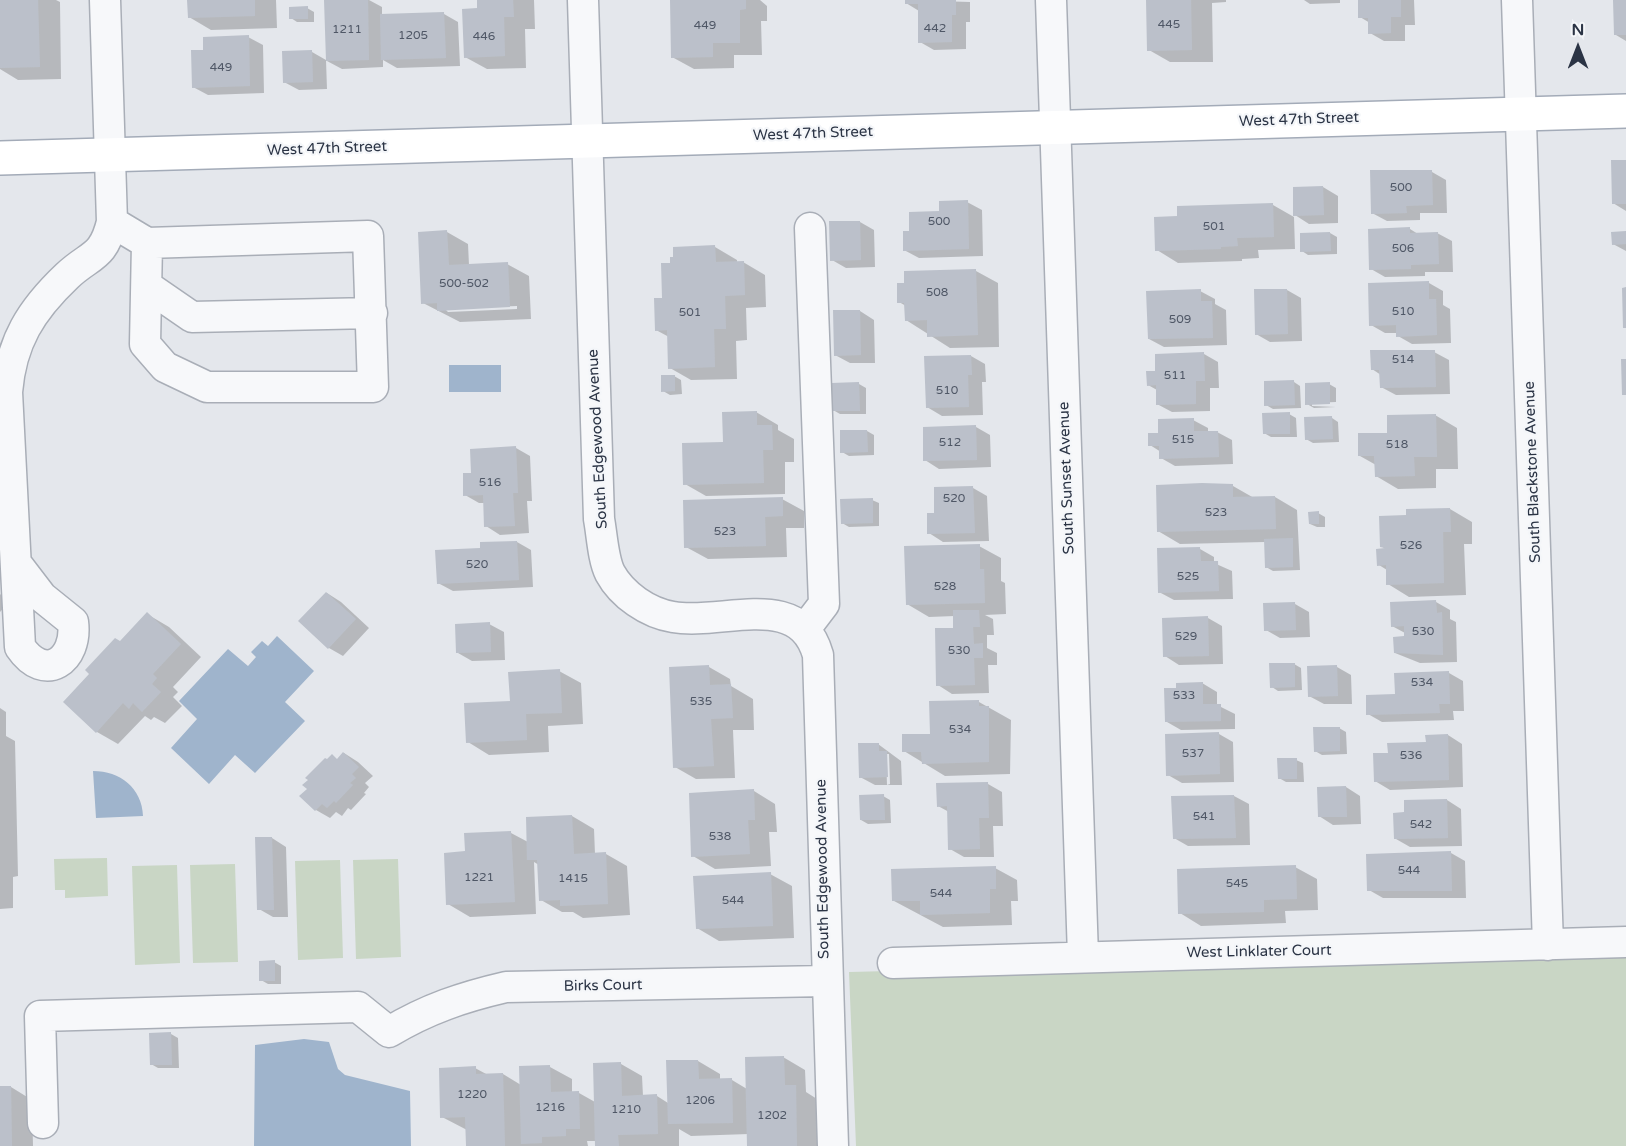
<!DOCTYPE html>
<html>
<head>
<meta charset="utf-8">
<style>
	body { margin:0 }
	#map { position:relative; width:1626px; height:1146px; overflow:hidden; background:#e4e7ec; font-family:"Varela Round",sans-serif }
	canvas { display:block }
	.north { position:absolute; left:1548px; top:18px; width:60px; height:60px; -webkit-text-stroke:4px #f4f6f9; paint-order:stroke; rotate:0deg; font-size:16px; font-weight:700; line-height:24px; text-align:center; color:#2b3445 }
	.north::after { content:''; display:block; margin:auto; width:21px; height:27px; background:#2b3445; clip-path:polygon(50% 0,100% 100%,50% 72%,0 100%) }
</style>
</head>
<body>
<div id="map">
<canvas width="1626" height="1146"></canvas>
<div class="north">N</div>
</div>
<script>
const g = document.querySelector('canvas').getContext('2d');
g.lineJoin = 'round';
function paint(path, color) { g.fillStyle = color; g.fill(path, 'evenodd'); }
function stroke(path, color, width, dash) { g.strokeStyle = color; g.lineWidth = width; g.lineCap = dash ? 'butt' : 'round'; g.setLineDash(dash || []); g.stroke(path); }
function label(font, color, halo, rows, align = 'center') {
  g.font = font + ' "Varela Round",sans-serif'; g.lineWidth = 4.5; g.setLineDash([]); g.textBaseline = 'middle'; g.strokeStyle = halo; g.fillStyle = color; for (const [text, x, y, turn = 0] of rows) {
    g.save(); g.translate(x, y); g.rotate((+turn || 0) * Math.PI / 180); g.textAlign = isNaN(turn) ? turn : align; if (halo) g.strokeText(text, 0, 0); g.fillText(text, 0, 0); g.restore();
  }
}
const green = new Path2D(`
	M107 858 108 896 65 898V890H55L54 859Z
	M398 859 401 957 356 959 353 860Z
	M340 860 343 958 298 960 295 861Z
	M235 864 238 962 193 963 190 865Z
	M177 865 180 963 135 965 132 866Z
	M1626 953V1146H856L849 972Z`);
const water = new Path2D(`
	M449 365H501V392H449Z
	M277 636 314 671 285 702 305 721 255 773 235 755 209 784 171 748 197 719 179 701 228 649 248 666 256 657 251 652 262 641 268 646Z
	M93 771C120 771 142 788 143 816L96 818Z
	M304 1039 329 1042 338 1069 345 1075 410 1091 411 1146H254L255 1045Z`);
const shadow = new Path2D(`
	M0 0H56L60 2 61 79 18 80 0 69Z
	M189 0H276L277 28 211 30 189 17Z
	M325 0H369L382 7V16L444 14 458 22 460 66 397 68 383 60V67L342 69 327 61Z
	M478 0H534L535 29H525L526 68 487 69 465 57 478 10Z
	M671 0H760L767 6V21H761L762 55H734V68L694 69 672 57Z
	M906 0 970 2V22H966V49L934 50 920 42 919 11 906 3Z
	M1148 0H1226V2L1212 3 1213 62H1170L1149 50Z
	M1304 0H1340V3L1310 4Z
	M1359 0H1414L1415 25H1405V41H1384L1370 33V23L1360 17Z
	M1615 0H1626V41L1616 35Z
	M307 8 314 12V22H297L291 18Z
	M248 37 263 45 264 93 208 95 193 87 205 51Z
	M312 52 326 60 327 89 299 90 284 82Z
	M1626 161V211L1613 203Z
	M1432 172 1446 180 1447 213H1420V220L1387 221 1372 213Z
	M1323 187 1338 196V223L1309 224 1295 215 1294 188Z
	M967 202 982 210 983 256 919 258 904 250 911 233Z
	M1273 205 1294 217 1295 249 1258 250 1259 258 1242 259V261L1178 263 1157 250 1179 218Z
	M860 222 874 230 875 267 846 268 832 260Z
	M1410 229 1418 234 1437 233 1452 241 1453 272H1425V276L1385 277 1371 269Z
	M447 232 468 244 469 265 507 264 529 276 531 319 460 322 423 303ZM517 306V309L448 312 445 309Z
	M1330 233 1337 237V254L1308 255 1302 251Z
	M1626 233V251L1613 244Z
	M715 247 737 260V262H743L765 275 766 307 746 308 747 340 736 341 737 379 691 380 670 368 669 337 656 330 671 265Z
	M976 271 998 283 999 347 950 348 906 320V306L899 302Z
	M1429 283 1443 291V305L1450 309 1451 343 1412 344 1398 336V333H1385L1371 325Z
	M1287 290 1301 298 1302 341 1270 342 1256 334Z
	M1200 291 1215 299V304L1226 310 1227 345 1164 347 1149 339Z
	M860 311 874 320 875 363H850L835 355Z
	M1434 352 1449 360 1450 394 1396 395 1381 387V375L1372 369Z
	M1204 354 1218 362 1219 388H1210V411L1172 412 1157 404V390L1148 385 1156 372Z
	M971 356 985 364 986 382H982L983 415 942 416 927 407Z
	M674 376 681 380 682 394 670 395 663 391Z
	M1294 382 1300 386 1301 408 1273 409 1266 405Z
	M859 384 866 388V414H840L833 410Z
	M1329 384 1336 388V402L1312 403V406L1336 407 1314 408 1307 404Z
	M756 412 778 425V430L794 439V462H785V494L706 496 685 484Z
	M1289 414 1296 418 1297 437H1271L1264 433Z
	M1435 415 1457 428 1458 469H1436V488L1398 489 1376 476V465L1360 456 1389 434Z
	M1332 418 1338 422 1339 442 1313 443 1306 439Z
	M1193 420 1208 428V432H1217L1232 440 1233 464 1175 466 1161 458V452L1150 445 1160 434Z
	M976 427 990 435 991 467 939 469 925 460Z
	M867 431 874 435V455L849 456 842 452Z
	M516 448 530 456 532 501H527L529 533 500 535 486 526 485 503H479L465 495 472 474Z
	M1233 486 1254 498 1275 497 1297 510 1300 570 1273 571 1266 567 1265 542 1180 544 1158 531Z
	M973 488 987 496 989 541 943 542 929 533 936 514Z
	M782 499 804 511V528H786L787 557 708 559 686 547Z
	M872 500 879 503V526L849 527 842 523Z
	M1450 509 1472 522V544H1464L1466 595 1409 597 1388 584 1387 570 1379 565 1387 550 1381 546 1407 516V511Z
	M1318 513 1325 517V527H1317L1310 524Z
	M517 542 531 550 533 587 453 591 438 583 482 549Z
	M979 546 1001 558V581L1005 583 1006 614 985 615 993 619 994 635H987V648L997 653V665H988L989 693 952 694 938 685 955 629V616L929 617 907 604Z
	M1200 549 1214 557V563L1232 571 1233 599 1174 600 1159 592Z
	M327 593 341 602 369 628 343 656 329 648Z
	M0 594 9 602 0 612Z
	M1436 602 1450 610V619L1456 622 1457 662 1420 663 1395 653 1406 638 1405 633 1392 626Z
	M1295 604 1309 612 1310 637 1280 638 1266 630Z
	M147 614 169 627 201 657 173 687 178 692 173 697 182 706 165 723 154 717 151 720 145 716 118 744 97 732 91 674Z
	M1208 618 1222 626 1223 664 1179 665 1165 656Z
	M489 624 504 632 505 660 472 661 458 653Z
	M1294 664 1301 668 1302 690 1278 691 1272 687Z
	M709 667 730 679 731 686 753 699 754 730H733L735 778 696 779 675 767Z
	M1337 667 1351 675 1352 704H1324L1309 696Z
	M559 671 581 683 583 724 548 726 549 752 489 755 468 742 511 703Z
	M1449 673 1463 681 1464 711H1453L1454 720 1382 722 1368 714 1396 695Z
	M1202 683 1217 692V705L1235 714V729L1181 730 1167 722 1177 689Z
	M979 702 1011 720 1010 774 945 776 904 751Z
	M0 708 6 712V736L15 741 18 876 13 877V908L0 909Z
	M1339 728 1346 732 1347 754 1322 755 1315 751Z
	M1219 734 1233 742 1234 782 1182 783 1168 775Z
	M1448 735 1462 744 1463 787 1390 790 1375 781 1389 754Z
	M878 744 901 761 902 785H875L860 777ZM886 754H889L890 784 887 785Z
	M344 753 358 762 373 776 365 783 369 787 364 793 366 794 351 810 348 808 342 816 336 812 330 818 316 810 301 796Z
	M1296 760 1303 763 1304 782H1286L1279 778Z
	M988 784 1002 792 1003 826H993L994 857H964L950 849 949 812 938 806Z
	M1346 787 1360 796 1361 824 1333 825 1319 816Z
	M754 791 775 804 777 832H769L771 866 715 869 693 856Z
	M883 796 890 800 891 823 868 824 861 820Z
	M1234 796 1249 804 1250 845 1188 846 1174 838 1173 798Z
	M1447 800 1461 809 1462 846 1410 847 1396 839Z
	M572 816 594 829 595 854H606L627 866 630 915 583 918 573 912H562L541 900 539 865 534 862 536 914 470 917 448 904 467 853 511 833 528 842Z
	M272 838 286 847 288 917H273L259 909Z
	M1451 853 1465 861 1466 898H1383L1369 890Z
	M1295 867 1317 879 1318 910 1285 911 1286 923 1201 926 1180 913Z
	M995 868 1017 880 1018 901H1011L1012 925 943 927 894 901Z
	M770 874 792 886 794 938 719 941 697 928Z
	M274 962 281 966V984H268L261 980Z
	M171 1034 178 1038 179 1068H158L151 1064Z
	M783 1057 805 1070 806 1092 817 1099 818 1146H749V1134L691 1136 679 1129V1146H596V1141H587L588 1146H467V1130L442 1117 475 1068 488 1075 503 1074 521 1085 550 1067 572 1079V1093H579L595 1102 621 1064 642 1076 643 1096H657L668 1103 698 1061 720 1074V1080H732L747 1089Z
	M0 1087H11L32 1100 33 1146H0Z`);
const building = new Path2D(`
	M0 0H38L40 67 0 68Z
	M187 0H255V16L188 18Z
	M324 0H368L369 60 326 61Z
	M477 0H513L514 17H504L505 56 464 58 462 9 477 8Z
	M670 0H746V9L740 10V43H713V57L671 58Z
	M905 0H956V15H952V42L918 43V4H905Z
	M1146 0H1191L1192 50 1147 51Z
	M1358 0H1401V17H1391V33L1368 34V18H1358Z
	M1613 0H1626V35H1614Z
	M308 6V19H289V7Z
	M444 12 446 58 381 60 380 14Z
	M249 35 250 86 192 88 191 50H203V37Z
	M312 50 313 82 283 83 282 51Z
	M1611 160H1626V204H1612Z
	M1370 170H1432L1433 205 1406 206 1407 213 1371 214Z
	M1323 186 1324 215 1293 216V187Z
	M968 200 969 249 903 251V231H909V212L939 211V201Z
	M1273 203 1274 237 1237 238 1238 246 1221 247V249L1155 251 1154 217 1177 216V206Z
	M829 221H860L861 260 830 261Z
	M1410 227V233L1438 232 1439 264 1411 265V269L1369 270 1368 229Z
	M447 230 449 265 508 262 510 307 437 311V303L421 304 418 232Z
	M1626 231V244L1612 245 1611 232Z
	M1330 232 1331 251 1300 252V233Z
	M715 245 716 262 744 261 745 295 725 296 726 329H714L715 367 668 369 667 330 655 331 654 298H662L661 263H670V257H673V247Z
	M976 269 978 335 927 337V320L905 321 904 303H897V283H904V271Z
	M1429 281V299H1436L1437 335 1396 337V325L1369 326 1368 283Z
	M1626 287V328H1623L1622 288Z
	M1201 289V301H1212L1213 338 1148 339 1146 291Z
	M1254 289H1287L1288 334 1255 335Z
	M833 310H860L861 355 834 356Z
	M1370 350H1435L1436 387 1380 388 1379 370H1371Z
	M1204 352 1205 381H1196V404L1156 405V385L1147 386 1146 371H1155V354Z
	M971 355 972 375H968L969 407 926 408 924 356Z
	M1621 359H1626V395H1622Z
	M661 375H675V391L661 392Z
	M1294 380 1295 405 1264 406V381Z
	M859 382 860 411H832L831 383Z
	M1330 382V404L1305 405V383Z
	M757 411V425H772L773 450H763L764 483 683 485 682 443 723 442 722 412Z
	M1290 412V434H1263L1262 413Z
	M1436 414 1437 457H1414L1415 476 1375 477 1374 456H1358V433H1387V415Z
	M1332 416 1333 439 1305 440 1304 417Z
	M1194 418V431H1218L1219 457 1159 459V446H1148V433H1158V419Z
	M976 425 977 460 923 461V427Z
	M840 430H867L868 452 840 453Z
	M516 446 518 493H513L515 526 484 527 483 495 463 496V473H471L470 449Z
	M1202 483 1233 484V497L1275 496 1276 529 1157 532 1156 485Z
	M973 486 975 533 927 534V513H934V487Z
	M783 497V516L765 517 766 546 684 548 683 500Z
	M873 498V523L841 524 840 499Z
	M1450 508 1451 532H1443L1444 583 1386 585V565L1377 566 1376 549 1385 548 1380 547 1379 516 1406 515V509Z
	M1319 511V524H1309L1308 512Z
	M1293 538V567L1265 568 1264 539Z
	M517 541 519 580 437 584 435 550 480 548V542Z
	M980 544V569H984L985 603 906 605 904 546Z
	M1200 547 1201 561H1218L1219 591 1158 593 1157 548Z
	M326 592 356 619 328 649 298 621Z
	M1436 600 1437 613 1442 612 1443 655 1394 653 1393 637 1404 636V626L1391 627 1390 602Z
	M1295 602 1296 630 1264 631 1263 603Z
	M953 610H979L980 627H973L974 644 983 643V658H974L975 685 936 686 935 628H953Z
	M147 612 181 644 153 674 157 678 152 684 161 692 142 712 133 703 129 709 123 703 96 733 63 702 89 674 85 670 115 638 120 641Z
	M1208 616 1209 656 1163 657 1162 618Z
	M490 622 491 652 456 653 455 624Z
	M1269 663H1295V687L1270 688Z
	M709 665 710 685 731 684 733 718 711 719 714 766 673 768 669 667Z
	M1337 665 1338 696 1308 697 1307 666Z
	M560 669 562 713 526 714 527 740 466 743 464 703 510 701 508 672Z
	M1449 671 1450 704H1439L1440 713 1366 715V695L1395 694 1394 673Z
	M1203 682V704H1221V721L1165 722 1164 688H1176V683Z
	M979 700V706H989V762L922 764 921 752H902V734H930L929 701Z
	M1313 727H1340V751L1314 752Z
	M1219 732 1220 774 1166 776 1165 734Z
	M1448 734 1449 780 1374 782 1373 753H1388L1387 743 1426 742 1425 735Z
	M858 743H879V751H887L888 777 859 778Z
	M343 752 359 767 352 774 356 778 350 783 353 785 336 803 334 801 327 808 322 804 315 811 299 796 307 789 302 785 308 780 305 778 325 758 327 759 332 754 337 759Z
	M1277 758H1297V779H1278Z
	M988 782 989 818H979L980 849 948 850 947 806 937 807 936 783Z
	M1346 786 1347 817H1318L1317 787Z
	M754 789 755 820H748L750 854 691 857 689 793Z
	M884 794 885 820H860L859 795Z
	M1234 795 1236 838 1173 839 1171 796Z
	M1447 799 1448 838 1394 839 1393 813 1404 812V800Z
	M572 815 574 854 606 852 608 904 560 906V900L539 901 537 860H527L526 817Z
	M511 831 515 902 446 905 444 853 465 851 464 833Z
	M255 837H272L274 910H257Z
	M1451 851 1452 891H1367L1366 854Z
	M1296 865 1297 899 1264 900V912L1178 914 1177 869Z
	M996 866V889H990V913L920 915V901H892L891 869Z
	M771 872 773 926 696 929 693 876Z
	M275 960V981H259V961Z
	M171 1032 172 1065H150L149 1033Z
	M784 1056 785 1085H796L797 1146H747L745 1057Z
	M666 1060H698L699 1079 732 1078 733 1123 668 1124Z
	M621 1062 622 1096 657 1094 658 1134 618 1135 619 1146H595L593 1063Z
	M550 1065 551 1092 579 1091 580 1129H566V1136L542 1137V1143L521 1144 519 1066Z
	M476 1066V1074L503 1073 505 1146H466L465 1117 440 1118 439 1068Z
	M0 1086H11L12 1146H0Z`);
const minor = new Path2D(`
	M583 0 599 519C602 535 603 559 610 573 622 595 648 613 673 617 722 626 799 588 818 655L833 1146
	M1051 0 1083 956
	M1517 0 1548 945
	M112 222 147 243 368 236 373 387H207L165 367 145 344 147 243
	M147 286 192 317 372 313
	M16 563 42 597 73 622C78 660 45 684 20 647L7 392C11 342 31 310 67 276 90 254 103 259 112 222L105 0
	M805 629 824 604 810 228
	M893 963 1626 942
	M43 1123 40 1016 358 1007 389 1032C427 1009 463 997 506 987L826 981`);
const major = new Path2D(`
	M0 158 1626 111`);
const numberNames = [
	["445",1169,25],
	["449",705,26],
	["442",935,29],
	["1211",347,30],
	["1205",413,36],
	["446",484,37],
	["449",221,68],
	["500",1401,188],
	["500",939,222],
	["501",1214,227],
	["506",1403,249],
	["500-502",464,284],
	["508",937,293],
	["510",1403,312],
	["501",690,313],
	["509",1180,320],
	["514",1403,360],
	["511",1175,376],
	["510",947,391],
	["515",1183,440],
	["512",950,443],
	["518",1397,445],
	["516",490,483],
	["520",954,499],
	["523",1216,513],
	["523",725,532],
	["526",1411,546],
	["520",477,565],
	["525",1188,577],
	["528",945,587],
	["530",1423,632],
	["529",1186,637],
	["530",959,651],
	["534",1422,683],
	["533",1184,696],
	["535",701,702],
	["534",960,730],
	["537",1193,754],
	["536",1411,756],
	["541",1204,817],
	["542",1421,825],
	["538",720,837],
	["544",1409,871],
	["1221",479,878],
	["1415",573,879],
	["545",1237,884],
	["544",941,894],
	["544",733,901],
	["1220",472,1095],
	["1206",700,1101],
	["1216",550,1108],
	["1210",626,1110],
	["1202",772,1116]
];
const streetNames = [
	["West 47th Street",1299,120,-2],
	["West 47th Street",813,134,-2],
	["West 47th Street",327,149,-2],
	["South Edgewood Avenue",598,439,-93],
	["South Blackstone Avenue",1533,472,-92],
	["South Sunset Avenue",1067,478,-92],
	["South Edgewood Avenue",823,869,-91],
	["West Linklater Court",1259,952,-1],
	["Birks Court",603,986,-1]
];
paint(green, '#c9d6c5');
paint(water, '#9fb4cc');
paint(shadow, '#0003');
paint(building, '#bbc0ca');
stroke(minor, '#a9aeb7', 33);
stroke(major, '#a3abb8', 36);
stroke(minor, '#f7f8fa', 30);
stroke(major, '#fff', 33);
label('12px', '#4f5766', null, numberNames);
label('15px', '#2b3445', '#f4f6f9', streetNames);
</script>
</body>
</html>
